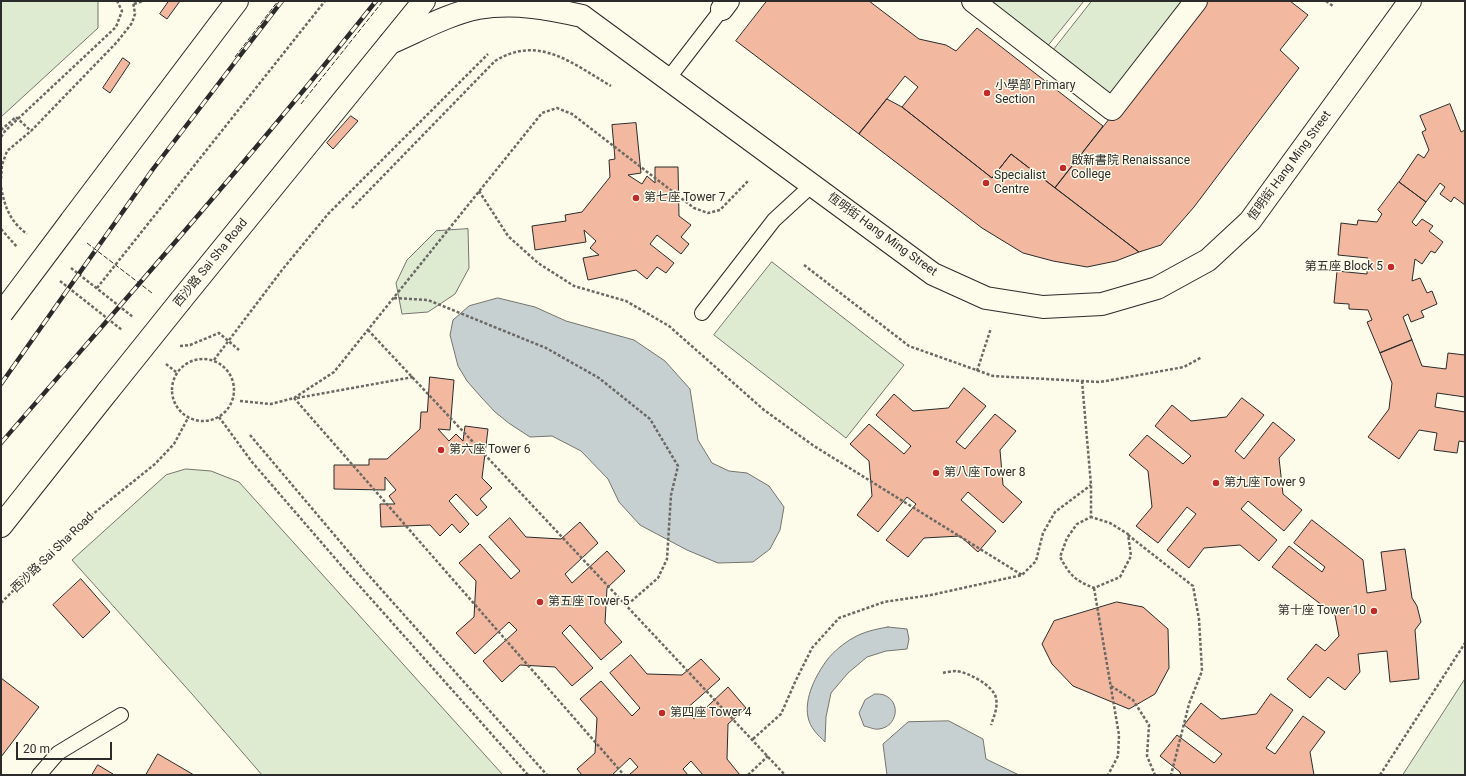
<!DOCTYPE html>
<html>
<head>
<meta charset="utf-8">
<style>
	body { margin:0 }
	#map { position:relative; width:1466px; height:776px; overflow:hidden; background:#fdfbea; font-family:Roboto,sans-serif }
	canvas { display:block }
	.frame { position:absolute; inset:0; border:2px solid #2b2b2b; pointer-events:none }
	.scale { position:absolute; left:16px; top:742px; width:96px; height:18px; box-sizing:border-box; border:2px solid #2b2b2b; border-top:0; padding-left:5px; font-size:12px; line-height:14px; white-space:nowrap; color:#2b2b2b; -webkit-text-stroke:3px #fdfbea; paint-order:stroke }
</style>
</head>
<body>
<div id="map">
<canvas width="1466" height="776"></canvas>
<div class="frame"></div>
<div class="scale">20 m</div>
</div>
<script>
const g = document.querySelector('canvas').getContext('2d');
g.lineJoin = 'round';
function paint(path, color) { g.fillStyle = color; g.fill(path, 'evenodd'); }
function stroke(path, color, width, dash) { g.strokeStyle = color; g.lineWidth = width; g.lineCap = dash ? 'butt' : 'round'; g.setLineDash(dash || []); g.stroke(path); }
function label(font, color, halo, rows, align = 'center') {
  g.font = font + ' Roboto,"Noto Sans TC",sans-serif'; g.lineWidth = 3; g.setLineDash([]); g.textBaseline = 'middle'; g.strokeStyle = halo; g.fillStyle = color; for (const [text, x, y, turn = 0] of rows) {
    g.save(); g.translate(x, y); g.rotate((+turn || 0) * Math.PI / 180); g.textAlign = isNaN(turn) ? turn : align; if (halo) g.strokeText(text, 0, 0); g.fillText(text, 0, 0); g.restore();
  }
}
const green = new Path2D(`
	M1 1H98V28L1 117Z
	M989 1H1084L1046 48Z
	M1092 1H1186L1109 98 1052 52Z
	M468 229 469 268 455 294 428 312 402 314 396 283 407 260 436 231Z
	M772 262 904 365 846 438 714 335Z
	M186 469 211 471 239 482 503 775H262L192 694 72 560 166 475Z
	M1465 679V775H1403Z`);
const water = new Path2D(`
	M498 298 535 307 566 321 634 340 665 361 690 389 698 440 712 463 729 471 747 473 769 486 784 507 780 530 770 549 753 562 718 563 687 550 640 525 619 502 608 479 581 451 552 436 530 437 510 424 495 412 481 397 467 381 458 366 450 335 453 320 469 306Z
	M888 627 907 629 909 639 907 649 886 651 867 657 848 673 831 693 826 717 825 742C818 735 810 728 808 717 804 698 816 675 827 660 833 652 844 643 853 638 863 632 876 629 888 627Z
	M875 694C877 694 882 694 884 695 902 702 897 727 879 729 875 730 869 727 864 726L859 713 865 700Z
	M949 721 983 739 986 759 1019 775H887L883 744 908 722Z`);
const building = new Path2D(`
	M169 1H180L167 19 160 14Z
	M767 1H869L919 39 946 45 956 51 977 28 1103 126 1055 188 1011 154 992 178 902 107 918 87 905 76 859 134 736 41Z
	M1203 1H1290L1308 15 1280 50 1299 68 1194 207 1161 245 1139 252 1055 188Z
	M123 58 130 63 110 93 103 88Z
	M887 99 902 107 992 178 1011 154 1139 252 1116 261 1087 267 1053 261 1023 253 982 228 859 134Z
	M1450 104 1461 132 1465 130V205L1454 197 1451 202 1440 194 1445 187 1440 183 1426 202 1399 182 1418 154 1424 158 1429 150 1422 132 1426 130 1420 116Z
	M351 116 358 121 333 149 327 143Z
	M636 123 641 173 628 175 642 184 647 176 655 183V167H678L679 216 691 225 681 237 689 244 681 254 657 235 650 244 674 263 666 273 657 267 647 279 636 270 588 280 583 258 599 255 590 248 596 241 584 230 586 242 535 250 532 226 566 221 565 215 582 212 610 177 609 160 615 159 612 125Z
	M1399 182 1426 202 1412 222 1416 226 1422 219 1433 226 1429 231 1443 242 1435 253 1431 251 1422 264 1415 259 1412 281 1420 278 1427 293 1432 291 1437 304 1421 311 1424 317 1411 322 1408 314 1403 317 1412 340 1380 353 1367 322 1372 320 1368 310 1349 309V304L1334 303 1337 271 1367 274 1368 258 1338 255 1341 223 1357 225 1358 220 1377 222 1382 214 1378 210Z
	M1412 340 1422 366 1446 369 1448 353 1465 355V397L1437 393 1435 407 1465 412V442L1459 441 1457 453 1434 450 1437 433 1419 430 1399 459 1368 437 1389 409 1392 383 1380 353Z
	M430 377 454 380 450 430 438 429 449 441 456 434 463 441 465 426 488 429 482 478 492 488 480 499 487 507 477 516 456 494 449 501 469 524 460 533 452 524 440 536 430 525 381 527 380 504H395L389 496 396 490 385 477V490L334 489V465H369V459H387L420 429 421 412H427Z
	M964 388 986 406 956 442 965 449 995 414 1016 431 1000 450 1003 485 1022 502 1003 523 968 492 961 500 996 531 978 552 960 536 924 538 908 557 886 540 916 504 907 497 878 532 857 515 872 496 869 461 850 444 869 424 904 454 911 446 876 415 894 394 913 411 948 408Z
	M1242 398 1264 415 1235 451 1244 459 1273 422 1295 440 1279 458 1283 494 1302 510 1284 531 1248 501 1241 509 1277 540 1259 561 1240 545 1204 548 1189 568 1167 550 1196 514 1187 507 1158 543 1136 526 1152 507 1148 471 1129 455 1147 435 1183 464 1191 456 1155 426 1172 405 1191 421 1226 417Z
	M510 518 526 537 561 539 580 522 598 543 565 574 572 583 607 551 625 571 607 588 605 623 622 642 601 660 570 625 562 633 593 668 572 686 555 667 520 665 502 682 483 661 517 630 509 622 475 654 456 633 474 617 476 581 459 563 480 544 511 579 520 571 489 537Z
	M1312 520 1363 560 1367 593 1386 590 1381 552 1405 549 1412 598 1417 606 1421 622 1415 630 1419 679 1390 682 1387 651 1358 654 1360 672 1345 690 1328 677 1310 698 1287 679 1316 644 1325 651 1339 636 1335 615 1272 567 1289 546 1322 572 1325 567 1294 543Z
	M81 579 110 612 83 638 53 605Z
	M1117 602 1143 607 1168 629 1169 668 1155 694 1129 709 1073 686 1052 664 1042 644 1054 621Z
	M631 655 647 674 682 675 701 659 720 679 685 710 694 719 728 687 746 708 728 724 727 759 740 775H703L691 761 683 769 688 775H629L638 767 630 758 612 775H582L577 769 595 753 597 718 580 699 601 681 632 716 640 708 610 673Z
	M1 678 39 707 1 757Z
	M1271 694 1293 710 1266 748 1275 754 1303 716 1325 732 1310 752 1314 775H1181L1180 772 1160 756 1177 735 1214 763 1222 754 1184 725 1201 703 1221 719 1256 714Z
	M158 754 194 775H146Z
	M98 765 113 774V775H92Z`);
const path = new Path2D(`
	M1326 1 1333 6
	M134 4 143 1
	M1 130 16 117 31 131
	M1 137 5 131 116 27 122 11 117 1
	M1 179 2 165 7 151 31 131 117 42 132 23 135 14 133 1
	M1 187C5 208 10 221 27 234
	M479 191 508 236 538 263 574 286 626 301 669 326 764 410 814 446 1022 575
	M352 208 495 61C539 34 573 64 611 86
	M1 229 17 247
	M804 265 909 346 993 376 1100 382 1184 367 1202 357
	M71 268 133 317
	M60 281 122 330
	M97 288 325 1
	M394 298 428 300 546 348 599 378 650 419 678 466 671 495 667 559 658 578 627 605
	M368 330 785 775
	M180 346 190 345 219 333 239 350
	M172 390a31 31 0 1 1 62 0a31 31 0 1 1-62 0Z
	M214 360 282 270 328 214 488 54
	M166 364 176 372
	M977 371 991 328
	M1082 381 1091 485V517L1077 524 1067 538 1060 557C1070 575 1074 580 1094 588L1120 577 1131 556 1128 534 1110 523 1091 517
	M294 398 624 775
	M297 398 413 377
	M240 401 271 404 294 398 334 372 542 113 557 108 572 114 694 208 708 213 720 210 749 180
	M219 417 252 462 340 564 528 775
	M250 435 364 570 547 775
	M1128 535 1193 586 1199 619 1202 671 1189 704 1171 775
	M1094 588 1119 735 1118 756 1108 775
	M1 603 56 547 83 522 155 464 174 444 188 418
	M943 673C947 672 952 671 956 671 968 672 994 686 996 698 998 708 994 716 991 725
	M1111 686 1133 700 1149 725 1147 756 1155 775
	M753 739 781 714 796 680 812 648 839 618 884 602 931 595 1022 575 1036 561 1043 533 1055 512 1091 485
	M748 775 768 756
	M1380 775 1465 643`);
const lane = new Path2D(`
	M668 79 722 9
	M702 313 774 220 812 185
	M39 775 58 753 121 715`);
const street = new Path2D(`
	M973 1 1112 109 1196 1
	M722 9 728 1
	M390 43C418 31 448 14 478 8 514 2 547 8 582 16L933 274 986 298 1043 307 1102 304 1157 288 1208 260 1250 221 1410 1`);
const secondary = new Path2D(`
	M71 221 237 1
	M181 300 424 1
	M1 526 108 391`);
const rail = new Path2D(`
	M1 384 153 169 282 1
	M1 443C127 297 256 152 376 1`);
const secondaryBridge = new Path2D(`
	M2 313 71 221
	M108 391 181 300`);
const fence = new Path2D(`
	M235 57 278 1
	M301 104 383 1
	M87 243 152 293`);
const markers = [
	[987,93,4,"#c62828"],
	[1063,168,4,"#c62828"],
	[986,183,4,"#c62828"],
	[636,198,4,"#c62828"],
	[1391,267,4,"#c62828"],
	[441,450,4,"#c62828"],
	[936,473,4,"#c62828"],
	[1216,483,4,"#c62828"],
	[540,602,4,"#c62828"],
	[1374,611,4,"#c62828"],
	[662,713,4,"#c62828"]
];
const poiNames = [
	["小學部 Primary",995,86],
	["Section",995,100],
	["啟新書院 Renaissance",1071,161],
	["College",1071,175],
	["Specialist",994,176],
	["Centre",994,190],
	["第七座 Tower 7",644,198],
	["第五座 Block 5",1383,267,"right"],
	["第六座 Tower 6",449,450],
	["第八座 Tower 8",944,473],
	["第九座 Tower 9",1224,483],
	["第五座 Tower 5",548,602],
	["第十座 Tower 10",1366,611,"right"],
	["第四座 Tower 4",670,713]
];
const streetNames = [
	["恆明街 Hang Ming Street",1290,166,-54],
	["恆明街 Hang Ming Street",882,235,36],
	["西沙路 Sai Sha Road",211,263,-51],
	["西沙路 Sai Sha Road",53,553,-44]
];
paint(green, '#deebd1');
stroke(green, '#74746e', 1);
paint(water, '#c7d0d0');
stroke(water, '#74746e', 1);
paint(building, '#f2b8a0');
stroke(building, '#2b2b2b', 1);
stroke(lane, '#2b2b2b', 16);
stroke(street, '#2b2b2b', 24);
stroke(secondary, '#2b2b2b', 24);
stroke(path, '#6a6964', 2.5, [3, 2]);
stroke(lane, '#fdfbea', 14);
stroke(street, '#fdfbea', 22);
stroke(secondary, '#fdfbea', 22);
stroke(rail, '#2b2b2b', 4.5);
stroke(rail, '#fdfbea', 3, [9]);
stroke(secondaryBridge, '#2b2b2b', 24, []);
stroke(secondaryBridge, '#fdfbea', 22);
stroke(fence, '#2b2b2b', 1, [5, 2]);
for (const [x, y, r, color] of markers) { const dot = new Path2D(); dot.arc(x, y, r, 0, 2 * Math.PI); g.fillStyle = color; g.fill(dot); stroke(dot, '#fdfbea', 1.5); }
label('12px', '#2b2b2b', '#fdfbea', poiNames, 'left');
label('12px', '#2b2b2b', '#fdfbea', streetNames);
</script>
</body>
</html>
